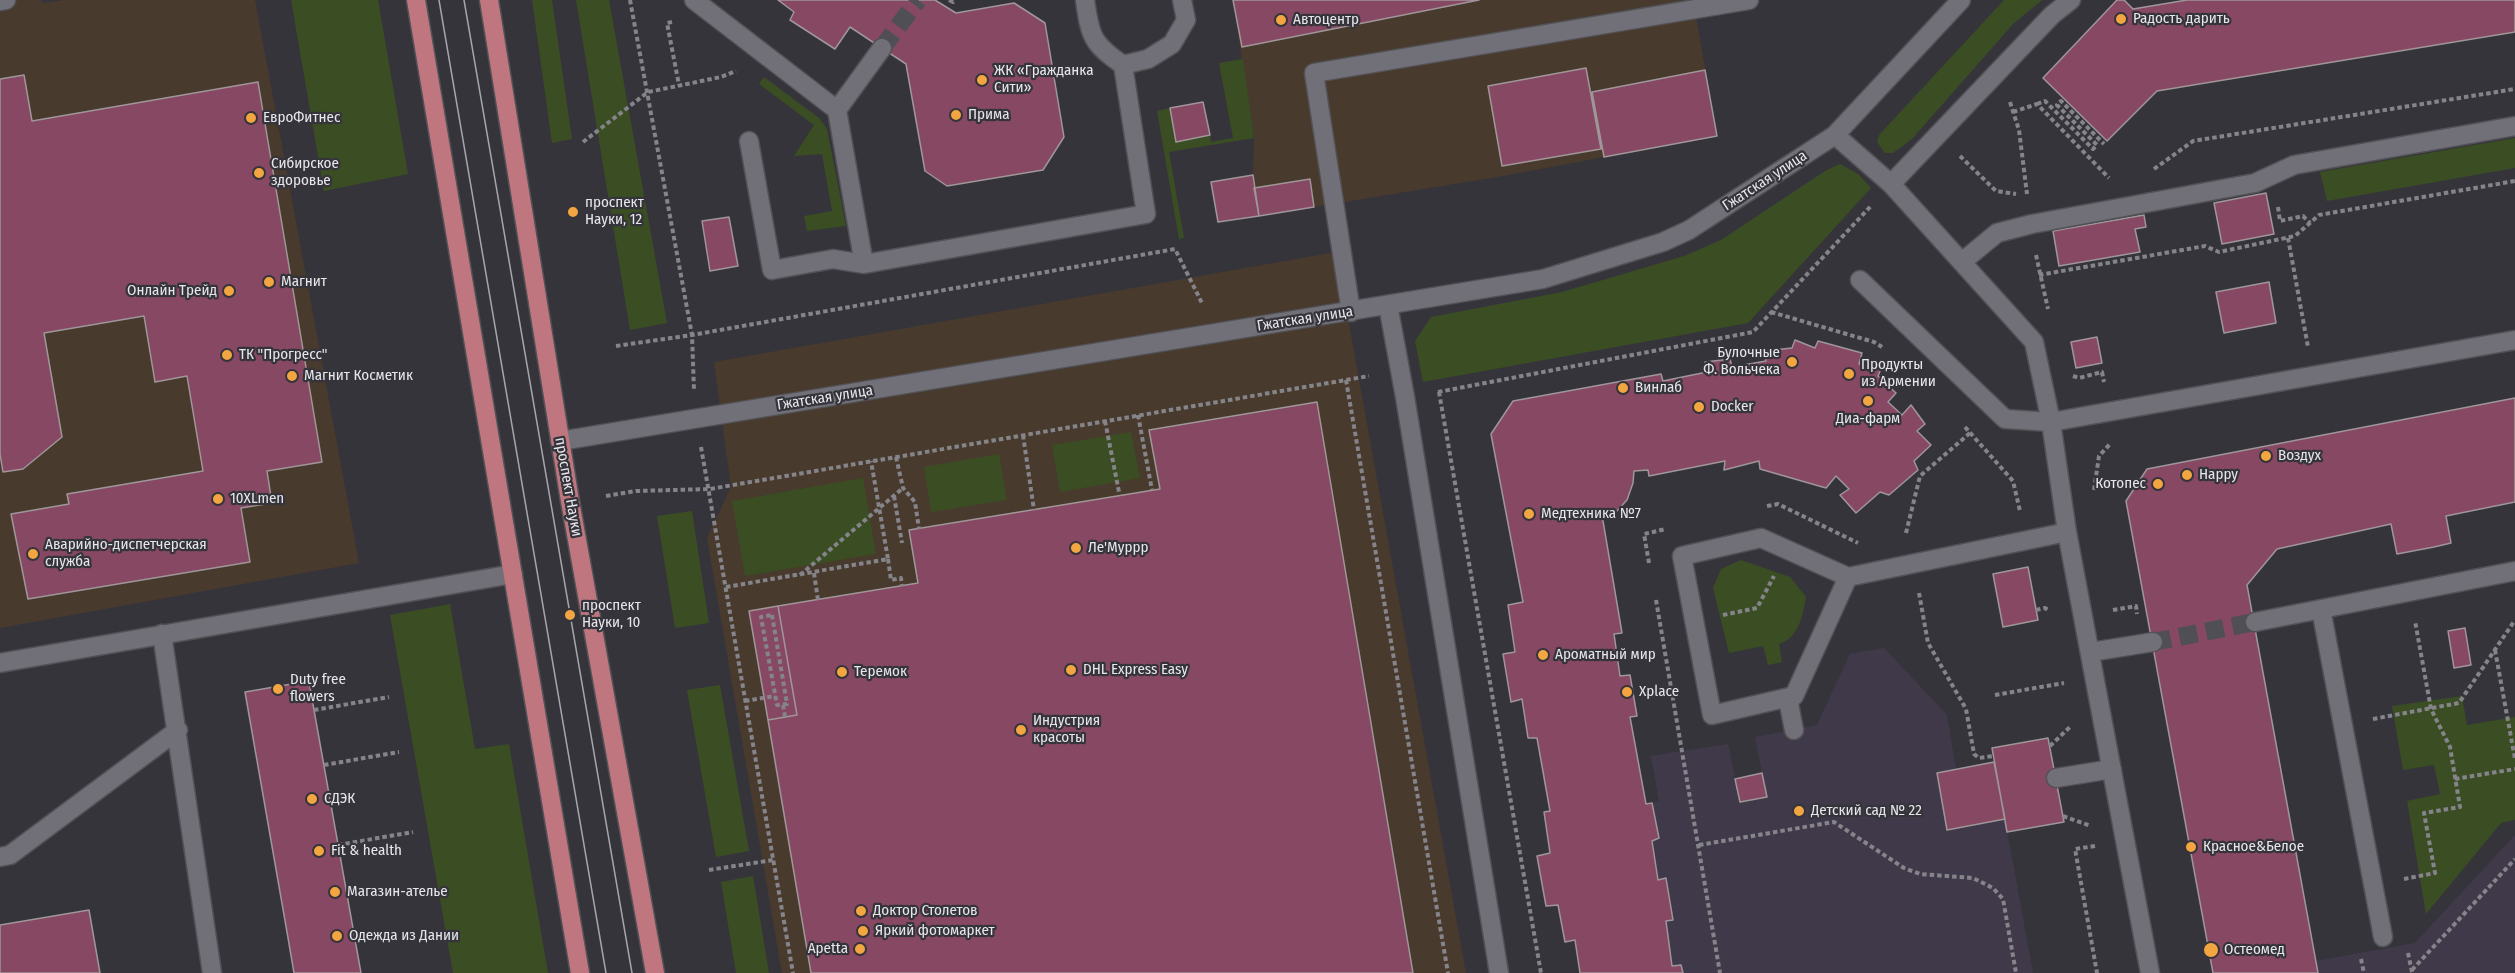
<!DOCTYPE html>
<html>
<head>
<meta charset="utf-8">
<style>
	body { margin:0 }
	canvas { display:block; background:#35343b }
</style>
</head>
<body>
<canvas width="2515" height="973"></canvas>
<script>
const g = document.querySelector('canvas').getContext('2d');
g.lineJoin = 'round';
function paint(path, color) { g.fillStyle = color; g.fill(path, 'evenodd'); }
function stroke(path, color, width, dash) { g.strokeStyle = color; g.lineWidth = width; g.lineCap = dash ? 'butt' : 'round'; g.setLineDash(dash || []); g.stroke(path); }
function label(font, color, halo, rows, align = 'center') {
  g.font = font + ' "Fira Sans Condensed",sans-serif'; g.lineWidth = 4.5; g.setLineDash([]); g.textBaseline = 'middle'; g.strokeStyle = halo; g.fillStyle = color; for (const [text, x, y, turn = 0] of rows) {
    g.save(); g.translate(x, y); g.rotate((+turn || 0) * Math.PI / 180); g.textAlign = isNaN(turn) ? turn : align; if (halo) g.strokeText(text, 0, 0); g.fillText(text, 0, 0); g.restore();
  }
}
const commercial = new Path2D(`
	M0 0H41L43 3 65 0H255L359 563 0 628Z
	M1233 0H1693L1717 136 1503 176 1259 216 1253 175 1254 138Z
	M1336 252 1466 973H782L707 538 731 487 714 362Z`);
const education = new Path2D(`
	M1884 648 1947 715 1956 770 1937 774 1947 830 2005 819 2033 973H1683L1681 965 1672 966 1666 921 1673 919 1666 878 1658 880 1652 841 1659 838 1652 803 1659 801 1651 756 1728 744 1740 802 1767 797 1755 737 1817 725 1850 654Z
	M2515 835V973H2318L2316 961 2415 943Z`);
const green = new Path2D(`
	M291 0H378L408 174 324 191Z
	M532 0H552L572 139 552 143Z
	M576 0H609L667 323 630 330Z
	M2004 0H2042L2013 24 1912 139 1893 153H1885L1877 142 1879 135Z
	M1243 59 1254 138 1169 152 1184 238 1179 239 1157 111 1170 108 1176 142 1210 135 1211 142 1233 138 1219 63Z
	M764 77 819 118 827 129 846 226 807 231 804 216 832 211 822 154 794 156 814 125 759 84Z
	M2515 138V168L2327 201 2320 172Z
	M1840 164 1858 174 1871 188 1748 323 1423 382 1415 341 1431 317 1562 292 1684 256 1721 240 1825 171Z
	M1131 432 1140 478 1060 492 1052 445Z
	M999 454 1007 500 931 512 924 467Z
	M863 478 876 554 745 576 732 501Z
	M692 511 709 623 675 628 657 516Z
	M1741 560 1790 577 1806 597C1803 614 1799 638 1779 644L1782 662 1768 665 1763 646 1729 653 1713 588 1721 569Z
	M450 604 475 749 509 744 548 973H453L390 615Z
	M720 685 749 851 716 857 687 690Z
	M2462 696 2467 725 2515 717V820L2501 823 2426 914 2407 801 2440 794 2434 765 2403 770 2392 706Z
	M753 876 769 973H736L721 882Z`);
const building = new Path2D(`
	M778 0H935L956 13 1014 3 1045 23 1064 137 1043 170 947 186 925 171 906 64 850 27 835 49 790 20 794 12Z
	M1233 0H1479L1242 47Z
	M2117 0H2124L2133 9 2187 0H2515V32L2157 91 2107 141 2043 78Z
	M1586 68 1601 149 1502 166 1488 86Z
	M1705 70 1717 136 1604 157 1592 92Z
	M24 75 32 121 258 82 322 462 267 471 272 503 241 508 250 562 28 599 11 514 69 504 67 494 203 471 187 376 155 382 144 316 44 333 62 437 23 469 3 472 0 454V79Z
	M1203 102 1210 135 1176 142 1170 108Z
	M1253 175 1259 216 1218 222 1211 182Z
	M1310 179 1314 207 1259 216 1254 188Z
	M2266 193 2274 234 2222 244 2214 203Z
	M2144 215 2146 227 2135 229 2140 252 2059 266 2053 231Z
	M729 217 738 266 710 271 702 221Z
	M2269 282 2276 323 2224 333 2216 292Z
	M2097 337 2102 363 2076 368 2071 342Z
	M1795 340 1815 348 1818 341 1862 353 1859 364 1881 369 1878 376 1896 393 1888 402 1902 415 1911 405 1925 424 1917 431 1931 445 1914 461 1918 470 1889 495 1880 492 1856 513 1840 495 1849 489 1836 476 1826 488 1760 469 1759 461 1724 470 1725 461 1649 476 1648 470 1634 471 1633 483 1627 500 1616 512 1602 515 1622 633 1614 634 1620 676 1630 675 1637 716 1630 717 1646 804 1652 803 1659 838 1652 841 1658 880 1666 878 1673 920 1666 921 1672 966 1681 965 1683 973H1580L1575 940 1565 942 1558 905 1546 906 1537 856 1550 853 1544 812 1550 811 1537 738H1528L1522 699 1511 702 1503 654 1515 652 1508 605 1523 602 1491 434 1513 401 1661 374 1663 381 1707 372 1705 362 1730 359 1732 367 1766 361 1764 351 1792 348Z
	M2515 398V502L2446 516 2451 543 2434 547 2397 554 2391 524 2277 549 2247 585 2318 973H2213L2126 501 2147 469Z
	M1317 402 1413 973H811L768 720 797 715 778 606 918 583 909 530 1160 489 1149 430Z
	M2028 567 2038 620 2003 627 1993 574Z
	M778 606 797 715 768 720 749 611Z
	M2465 628 2471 665 2454 668 2448 631Z
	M309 681 314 710 361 973H294L287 932 245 692Z
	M2048 738 2064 822 2007 832 1992 748Z
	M1994 762 2005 819 1947 830 1937 773Z
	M1762 773 1767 797 1740 802 1735 779Z
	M89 910 100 973H0V925Z`);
const minorTunnel = new Path2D(`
	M882 48 918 0
	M2153 642 2255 622`);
const path = new Path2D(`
	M630 0 692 335 694 390
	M949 0 953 2 954 0
	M672 22 667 23 679 85
	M2010 102 2019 130 2027 194
	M2037 104 2045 101 2093 149 2097 145 2057 105 2061 101 2104 144
	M2013 112 2037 104 2109 178
	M583 142 648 92 721 77 736 71
	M1960 156 1996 191 2016 194
	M2154 169 2193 141 2515 89
	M2278 207 2280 221 2303 216 2310 223
	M2288 238 2308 347
	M2036 255 2048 309
	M2039 275 2205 246 2219 252 2295 236 2319 215 2515 181
	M1771 312 1874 342 1882 347
	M616 346 692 335 1175 249 1202 303
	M2073 376 2079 378 2102 372 2104 382
	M1346 380 1448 973
	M1438 392 1753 332 1871 206
	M1439 392 1541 973
	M1138 415 1152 490
	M1105 421 1119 492
	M1965 427 2013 481 2020 511
	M1023 435 1034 510
	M701 447 793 973
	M896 457 903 488 915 502 919 529
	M2094 490 2099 456 2111 443
	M606 496 636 491 710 489 1369 376
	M894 496 902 543
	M1767 506 1778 504 1858 543
	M1906 533 1920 476 1970 433
	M888 559 891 580 901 578 902 586
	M1649 563 1644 534 1666 529
	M814 573 818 600
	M800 575 903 488
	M726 587 888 559 871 461
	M1919 593 1928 643 1966 709 1974 754 1979 758 1993 756
	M1656 600 1720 973
	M2036 610 2045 608 2050 611
	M2113 610 2136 606 2137 614
	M772 615 787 704 777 705 761 617Z
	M1723 615 1757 608 1774 576
	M2495 650 2515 759
	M1995 695 2064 683
	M745 701 775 696
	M783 705 785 717
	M314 710 389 697
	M2373 719 2459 703 2515 620
	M2050 746 2071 726
	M324 765 399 752
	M2455 779 2515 769
	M2063 816 2091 826
	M338 845 413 832
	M1699 845 1834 822 1904 868 1920 874 1973 878 1993 888 2003 899 2016 973
	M2095 846 2075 849 2097 973
	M709 870 773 860
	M2404 879 2435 873 2424 813 2460 807 2450 747 2431 709 2415 621
	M2408 953 2412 972
	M2361 959 2364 973
	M2412 970 2515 859`);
const minor = new Path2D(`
	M694 0 837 110 864 264 1146 214 1123 65 1148 59 1172 44 1186 20 1182 0
	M1085 0C1090 36 1092 44 1123 65
	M0 1 6 0
	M837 110 882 48
	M1835 135 1891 184 2034 342 2051 422 2067 532 2150 973
	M749 141 772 270 833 259 864 264
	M1891 184 2052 15 2071 0
	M1963 261 1997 233 2032 224 2255 183 2294 165 2515 126
	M1860 280 2005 419 2051 422 2515 340
	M1388 305 1405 397 1499 973
	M1351 312 1314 73 1749 0
	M560 441 1543 279 1663 242 1689 230 1835 135 1961 0
	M1848 577 1794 696 1712 715 1682 556 1761 538 1848 577 2067 532
	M2321 609 2383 937
	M2255 622 2515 571
	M162 634 212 973
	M2091 652 2153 642
	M0 663 513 574
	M1788 699 1794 730
	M2056 778 2112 769
	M0 857 10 855 178 730`);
const major = new Path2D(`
	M416 0 580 973
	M489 0 570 501 655 973`);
const tram = new Path2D(`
	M439 0 606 973
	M464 0 632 973`);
const markers = [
	[2121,19,6,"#f2a541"],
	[1281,20,6,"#f2a541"],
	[982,80,6,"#f2a541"],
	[956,115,6,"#f2a541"],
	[251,118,6,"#f2a541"],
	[259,173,6,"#f2a541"],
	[573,212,6,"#f2a541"],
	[269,282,6,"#f2a541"],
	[229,291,6,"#f2a541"],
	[227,355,6,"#f2a541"],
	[1792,362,6,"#f2a541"],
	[1849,374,6,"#f2a541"],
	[292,376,6,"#f2a541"],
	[1623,388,6,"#f2a541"],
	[1868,401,6,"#f2a541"],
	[1699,407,6,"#f2a541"],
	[2266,456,6,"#f2a541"],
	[2187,475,6,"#f2a541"],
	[2158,484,6,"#f2a541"],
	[218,499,6,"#f2a541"],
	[1529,514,6,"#f2a541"],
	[1076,548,6,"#f2a541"],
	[33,554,6,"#f2a541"],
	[570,615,6,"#f2a541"],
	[1543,655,6,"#f2a541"],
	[1071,670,6,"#f2a541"],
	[842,672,6,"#f2a541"],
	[278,689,6,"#f2a541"],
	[1627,692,6,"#f2a541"],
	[1021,730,6,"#f2a541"],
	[312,799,6,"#f2a541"],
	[1799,811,6,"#f2a541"],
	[2191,847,6,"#f2a541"],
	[319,851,6,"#f2a541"],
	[335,892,6,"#f2a541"],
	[861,911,6,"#f2a541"],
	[863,931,6,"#f2a541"],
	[337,936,6,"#f2a541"],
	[860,949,6,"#f2a541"],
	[2211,950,8,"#f2a541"]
];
const poiNames = [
	["Радость дарить",2133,19],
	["Автоцентр",1293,20],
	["ЖК «Гражданка",994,71],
	["Сити»",994,88],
	["Прима",968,115],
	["ЕвроФитнес",263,118],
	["Сибирское",271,164],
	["здоровье",271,181],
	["проспект",585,203],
	["Науки, 12",585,220],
	["Магнит",281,282],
	["Онлайн Трейд",217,291,"right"],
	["Булочные",1780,353,"right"],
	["Ф. Вольчека",1780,370,"right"],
	["ТК \"Прогресс\"",239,355],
	["Продукты",1861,365],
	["из Армении",1861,382],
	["Магнит Косметик",304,376],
	["Винлаб",1635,388],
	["Docker",1711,407],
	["Диа-фарм",1868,419,"center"],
	["Воздух",2278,456],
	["Happy",2199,475],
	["Котопес",2146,484,"right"],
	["10XLmen",230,499],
	["Медтехника №7",1541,514],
	["Аварийно-диспетчерская",45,545],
	["служба",45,562],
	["Ле'Муррр",1088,548],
	["проспект",582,606],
	["Науки, 10",582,623],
	["Ароматный мир",1555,655],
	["DHL Express Easy",1083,670],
	["Теремок",854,672],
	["Duty free",290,680],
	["flowers",290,697],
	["Xplace",1639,692],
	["Индустрия",1033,721],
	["красоты",1033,738],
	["СДЭК",324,799],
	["Детский сад № 22",1811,811],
	["Красное&Белое",2203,847],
	["Fit & health",331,851],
	["Магазин-ателье",347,892],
	["Доктор Столетов",873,911],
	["Яркий фотомаркет",875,931],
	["Одежда из Дании",349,936],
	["Apetta",848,949,"right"],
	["Остеомед",2224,950]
];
const streetNames = [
	["Гжатская улица",1765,181,-33],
	["Гжатская улица",1305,319,-9],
	["Гжатская улица",825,398,-9],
	["проспект Науки",568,487,80]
];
paint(commercial, '#483a2c');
paint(education, '#40394a');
paint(green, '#3a4d23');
paint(building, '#874863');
stroke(building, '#9f9699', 1.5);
stroke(minorTunnel, '#504f55', 18, [18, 9]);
stroke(minor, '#525156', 21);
stroke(major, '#525156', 21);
stroke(path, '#85848a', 4, [4.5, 3]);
stroke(minor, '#717078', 18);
stroke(major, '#bf767f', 18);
stroke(tram, '#a6a5ab', 1.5);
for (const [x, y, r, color] of markers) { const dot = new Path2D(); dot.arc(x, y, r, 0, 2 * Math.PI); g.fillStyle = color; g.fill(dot); stroke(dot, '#35343b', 2); }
label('15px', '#e7e6eb', '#35343b', poiNames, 'left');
label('15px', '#e7e6eb', '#35343b', streetNames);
</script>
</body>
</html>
